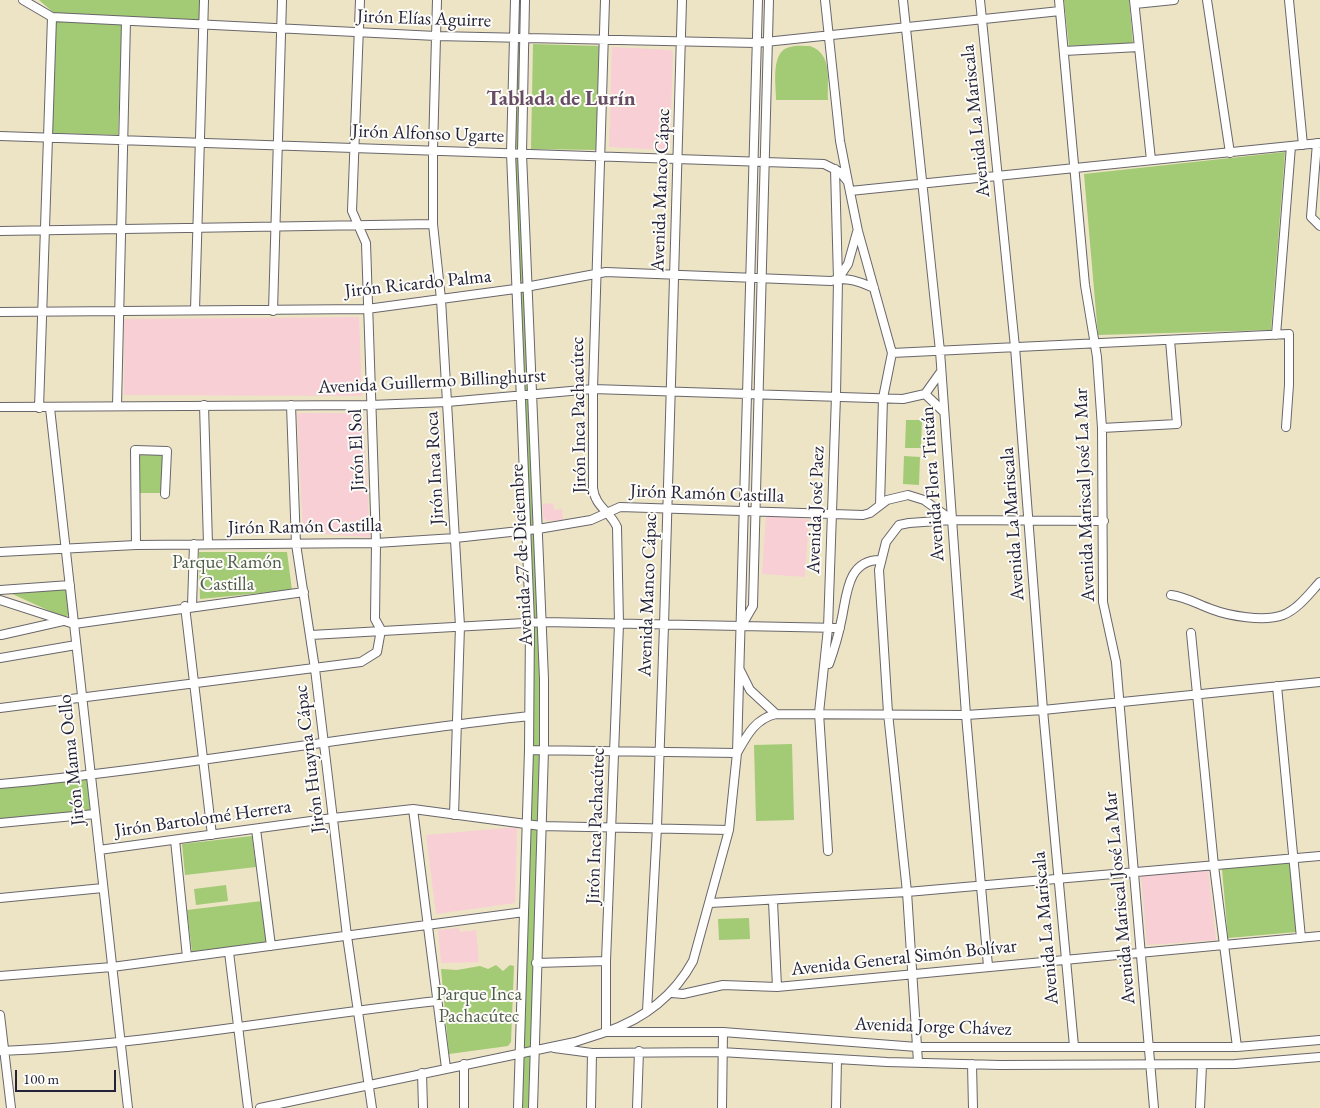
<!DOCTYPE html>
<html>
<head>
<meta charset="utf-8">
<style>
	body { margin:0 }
	#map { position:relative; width:1320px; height:1108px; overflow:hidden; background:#ede4c5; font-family:"EB Garamond",serif }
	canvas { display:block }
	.scale { position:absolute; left:15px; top:1070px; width:101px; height:22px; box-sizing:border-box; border:2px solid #22223b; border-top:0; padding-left:6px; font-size:15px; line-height:18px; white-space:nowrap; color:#22223b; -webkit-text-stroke:4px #fdfcf7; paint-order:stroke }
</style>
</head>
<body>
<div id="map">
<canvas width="1320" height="1108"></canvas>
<div class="scale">100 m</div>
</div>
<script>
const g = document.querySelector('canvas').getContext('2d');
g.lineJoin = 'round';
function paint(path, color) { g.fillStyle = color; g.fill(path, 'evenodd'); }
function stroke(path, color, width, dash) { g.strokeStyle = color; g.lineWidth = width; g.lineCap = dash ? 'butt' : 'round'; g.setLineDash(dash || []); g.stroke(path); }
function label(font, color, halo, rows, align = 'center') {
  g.font = font + ' "EB Garamond",serif'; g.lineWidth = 4; g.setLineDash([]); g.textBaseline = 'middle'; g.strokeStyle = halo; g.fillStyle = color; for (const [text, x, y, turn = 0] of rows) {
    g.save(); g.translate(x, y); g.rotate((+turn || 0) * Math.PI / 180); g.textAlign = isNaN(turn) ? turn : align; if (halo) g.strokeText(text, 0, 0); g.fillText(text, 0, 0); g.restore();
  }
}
const built = new Path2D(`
	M612 47 671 50 673 53 670 147 667 150 609 147Z
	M359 317 362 396 124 395V319Z
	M297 413H363L370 537 303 533Z
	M553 503 554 510 562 509 563 520 547 521 543 517V504Z
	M766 516 809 519 805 577 762 574Z
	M517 827 515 903 436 914 426 835Z
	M1208 869 1216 940 1147 945 1141 876Z
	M459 928 460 932 476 930 479 962 441 963 438 930Z`);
const green = new Path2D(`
	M39 0H199V22L54 13Z
	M1064 0H1129L1133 43 1069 46Z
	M55 20 122 25 118 135 51 133Z
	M517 41 521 42 520 152 514 151Z
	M533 44 599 46 596 150 531 149Z
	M810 46C833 54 827 80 828 100H776C776 85 770 51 790 47 796 45 804 46 810 46Z
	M1285 152 1271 330 1098 335 1084 174Z
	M513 156H520L523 285 517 286Z
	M524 290 528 393H523L517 291Z
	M523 398H529L536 527 529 526Z
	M906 420H922L921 448H905Z
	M138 453H165L164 493H137Z
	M904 456 920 457 919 485 903 484Z
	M537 531 541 620 532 619 528 532Z
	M199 552H287L292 590 200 599Z
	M66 589 69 615 63 617 10 593Z
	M532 624 542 625V749L539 823 529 822Z
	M792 744 794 820 756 821 754 745Z
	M87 779 90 811 0 819V788Z
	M529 827 539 828 532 1048 523 1049Z
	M252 836 256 867 185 875 182 844Z
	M1290 862 1296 932 1228 938 1222 869Z
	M226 885 228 901 196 905 194 889Z
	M262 901 267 942 192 952 187 910Z
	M749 918 750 939 719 940 718 919Z
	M496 965 503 971 510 965 514 966 511 1042 508 1046 449 1054 441 969 457 970 480 966 488 969Z
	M532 1052 530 1108H519L521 1054Z`);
const minor = new Path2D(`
	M23 0 52 17 436 36 756 43 1060 11
	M360 0 352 211 366 243 376 543 375 619 381 630
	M437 0 433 150V224L441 299 460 626 454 815
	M515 0 511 153 530 623 529 750 518 1108
	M525 0 522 154 544 679V750L533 1108
	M605 0 593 389V488C595 507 610 511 617 527L619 624 606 961V1032
	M825 0 840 141 848 182 858 231 892 353 883 398 880 505
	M903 0 940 351 966 715 988 966
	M980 0 1015 347 1043 710 1074 1046
	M1059 0 1085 285 1097 357 1102 428 1103 602 1116 662 1154 1108
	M1134 0 1151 160
	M1207 0 1230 153
	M1289 0 1303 145
	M1135 4 1174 0
	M1064 51 1139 47
	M0 136 824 164 840 172 848 182
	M1317 143 1311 217 1320 226
	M850 191 1320 143
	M0 231 433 224
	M838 279 848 264 857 232
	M195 310 204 0
	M273 311 282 0
	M0 312 367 309 515 289 606 272 831 281C846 276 860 282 874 288
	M1276 335 1291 146
	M892 353 1289 334V385L1286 427
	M925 394 944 412
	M204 405 208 544
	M291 405 296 544 315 669 347 936 372 1108
	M117 406 126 21
	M0 407 371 405 447 402 593 389 903 399 925 394 940 373
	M39 408 52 17
	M50 408 128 1108
	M1102 428 1177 424 1170 340
	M136 545 135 450 167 451 165 494
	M0 552 136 545 376 543 455 538 538 529 591 520 620 507 863 515 870 513 887 500 908 495 924 500 952 520 1104 521
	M0 590 70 585
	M1171 595C1186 597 1197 604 1211 609 1229 616 1264 622 1283 615 1298 609 1309 594 1320 582
	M0 600 74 624 304 592
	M185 606 212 835
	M192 606 194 544
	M742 625 753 606 769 0
	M1191 633 1214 866 1237 1047
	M1 635 63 621
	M311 635 543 622 840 628
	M0 658 76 645
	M829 664C834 650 838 637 841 622 847 597 846 560 880 560
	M740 670 750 690 776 714
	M1277 686 1301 938
	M0 708 361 662 377 652 381 630
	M529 750 737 753C747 735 755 719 776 714L966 715 1043 710 1320 682
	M0 784C177 768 352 735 529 716
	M413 809 446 1068
	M0 823 95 814
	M256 829 271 946
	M175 840 187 957
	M99 850 333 818 413 809 541 826 729 830
	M828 851 819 713 828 628 836 396 838 279 835 169
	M0 898 103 888
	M773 901 777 987
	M710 903 907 892 1320 856
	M229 952 248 1108
	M536 963 606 961
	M0 976 112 967 524 912
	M672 993 683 994 723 985 777 987 1320 936
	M647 1011 657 827 664 625 682 0
	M0 1015 11 1108
	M606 1032C643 1019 674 996 693 961L729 830 737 753 758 0
	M554 1048 592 1053 721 1052 887 1062 1000 1065 1235 1064 1320 1057
	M0 1051C147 1045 291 1017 437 1001
	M918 1062 907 892 888 713 879 570 886 542 899 525 909 523 952 520
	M464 1064V1108
	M972 1064 973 1108
	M422 1073 423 1108
	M260 1108 575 1042 606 1032H723L917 1047H1237L1320 1040
	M591 1108 592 1053
	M637 1108 639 1051
	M722 1108 723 1032
	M836 1108 837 1059
	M1200 1108 1202 1065`);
const streetNames = [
	["Jirón Elías Aguirre",424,19,2],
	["Avenida La Mariscala",976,121,-96],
	["Jirón Alfonso Ugarte",428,134,2],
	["Avenida Manco Cápac",661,190,-88],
	["Jirón Ricardo Palma",418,284,-6],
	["Avenida Guillermo Billinghurst",432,382,-3],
	["Jirón Inca Pachacútec",579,415,-91],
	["Jirón El Sol",357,450,-92],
	["Jirón Inca Roca",435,468,-93],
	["Avenida Flora Tristán",933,484,-94],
	["Jirón Ramón Castilla",707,494,2],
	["Avenida Mariscal José La Mar",1085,495,-92],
	["Avenida José Paez",816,510,-88],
	["Avenida La Mariscala",1013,524,-94],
	["Jirón Ramón Castilla",305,527,-1],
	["Avenida 27 de Diciembre",522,555,-93],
	["Avenida Manco Cápac",648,595,-88],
	["Jirón Huayna Cápac",310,759,-97],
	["Jirón Mama Ocllo",72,760,-96],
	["Jirón Bartolomé Herrera",203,819,-8],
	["Jirón Inca Pachacútec",596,826,-88],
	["Avenida Mariscal José La Mar",1120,898,-95],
	["Avenida La Mariscala",1046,928,-95],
	["Avenida General Simón Bolívar",904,958,-6],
	["Avenida Jorge Chávez",933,1027,2]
];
const parkNames = [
	["Parque Ramón",227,563],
	["Castilla",227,585],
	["Parque Inca",479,995],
	["Pachacútec",479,1017]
];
const quarterNames = [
	["Tablada de Lurín",561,99]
];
paint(built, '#f7cfd5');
paint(green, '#a3ca75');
stroke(minor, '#69666b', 10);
stroke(minor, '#fff', 8);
label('19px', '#22223b', '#fdfcf7', streetNames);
label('19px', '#4f5d4f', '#fdfcf7', parkNames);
label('bold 21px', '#674c65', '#fdfcf7', quarterNames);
</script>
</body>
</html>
